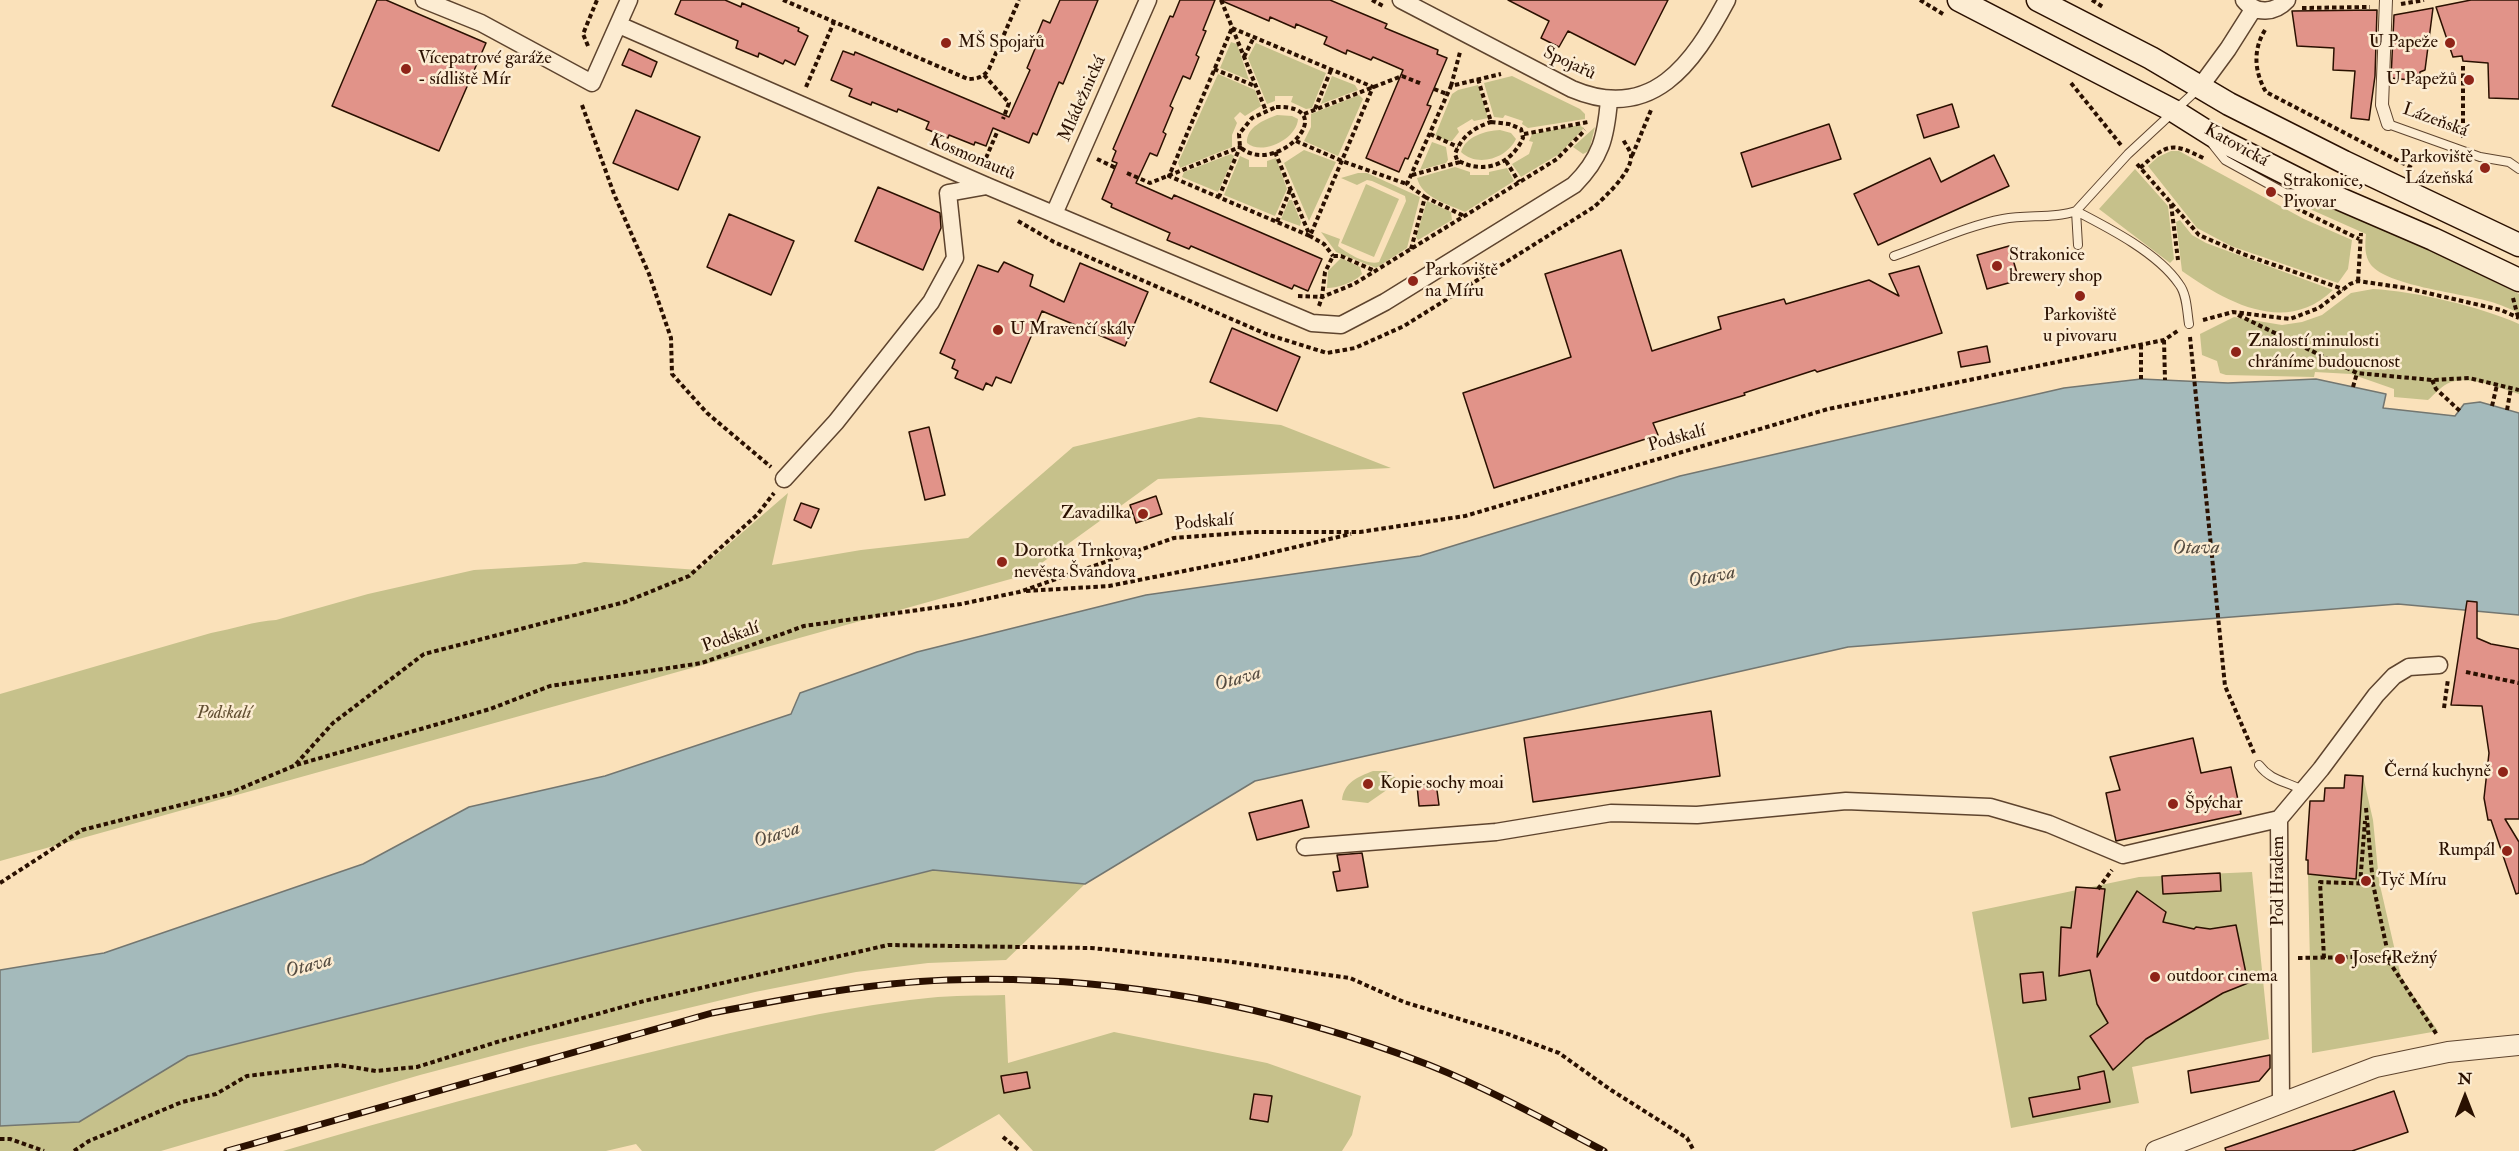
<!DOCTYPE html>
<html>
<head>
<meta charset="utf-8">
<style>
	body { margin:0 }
	#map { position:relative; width:2519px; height:1151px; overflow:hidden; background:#fae1ba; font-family:"IM FELL Double Pica",serif }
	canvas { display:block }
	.north { position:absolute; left:2435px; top:1067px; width:60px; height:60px; -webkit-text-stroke:4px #fcecd2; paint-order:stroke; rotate:0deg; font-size:16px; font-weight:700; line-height:24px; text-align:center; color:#2a1000 }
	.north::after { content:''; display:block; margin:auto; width:21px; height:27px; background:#2a1000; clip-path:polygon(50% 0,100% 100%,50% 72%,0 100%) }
</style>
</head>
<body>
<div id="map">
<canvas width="2519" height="1151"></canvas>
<div class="north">N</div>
</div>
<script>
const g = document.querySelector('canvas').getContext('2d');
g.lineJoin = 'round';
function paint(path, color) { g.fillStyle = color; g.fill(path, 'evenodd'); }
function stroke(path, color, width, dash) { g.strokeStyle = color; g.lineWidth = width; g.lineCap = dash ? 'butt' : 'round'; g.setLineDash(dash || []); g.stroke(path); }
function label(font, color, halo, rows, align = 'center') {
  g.font = font + ' "IM FELL Double Pica",serif'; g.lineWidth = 5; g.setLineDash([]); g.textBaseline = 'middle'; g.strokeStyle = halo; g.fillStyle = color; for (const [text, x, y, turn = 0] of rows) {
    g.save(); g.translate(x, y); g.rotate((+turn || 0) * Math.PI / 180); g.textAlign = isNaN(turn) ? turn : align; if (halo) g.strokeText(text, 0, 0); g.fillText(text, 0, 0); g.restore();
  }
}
const green = new Path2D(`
	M1231 42 1237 44 1249 80 1220 68Z
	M1256 43 1326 73 1312 108 1306 109 1291 102 1293 96H1275V101L1267 104 1248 58Z
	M1218 74 1255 90 1261 106 1245 116 1240 112 1234 118 1237 123 1232 135V147L1180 168 1178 163Z
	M1332 76 1355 85 1358 90 1321 104Z
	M1512 76 1580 109 1585 114V119L1528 128 1522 124 1523 121 1505 115 1503 118 1494 117 1484 83Z
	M1478 85 1488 118 1474 121 1472 119 1457 128 1459 132 1452 141H1448L1435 136 1452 94 1458 90Z
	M1359 95 1363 99 1338 156 1304 141 1311 127V114Z
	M1277 115 1292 116 1298 119C1297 139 1262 156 1247 143 1246 127 1264 120 1277 115Z
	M1579 125 1584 128 1559 154 1521 177 1512 164 1529 154 1533 142 1529 141 1532 134Z
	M1595 127 1589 151 1583 154 1573 147Z
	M1500 130 1511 133 1516 139C1507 158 1478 168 1461 152 1466 136 1485 131 1500 130Z
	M1432 142 1446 147 1448 160 1446 163 1420 170Z
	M1304 150 1336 162 1309 221 1284 163Z
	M2171 151H2179L2304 219 2352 240 2348 269 2338 283 2231 246 2197 228 2148 166 2158 157Z
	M1231 154 1234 156 1218 192 1182 177 1184 172Z
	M1240 156 1249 160V167H1267V161L1276 158 1287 189 1275 216 1224 195Z
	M1455 167 1470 172V175H1489V172L1507 168 1514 181 1465 212C1448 204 1422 198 1417 178Z
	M2135 169 2168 206 2174 259 2170 263 2099 209Z
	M1358 173H1367L1420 197 1407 248 1376 268 1336 252 1321 232 1340 239 1338 246C1347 253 1368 266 1379 262L1406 201 1405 196 1372 181 1367 180 1357 185 1341 178Z
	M1366 184 1399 199 1374 257 1341 243Z
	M1289 200H1292L1301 222 1300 226 1281 219Z
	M1427 201 1451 212 1452 220 1418 240 1416 237Z
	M2303 206 2327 207 2407 239 2519 294V313C2508 308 2497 303 2484 300 2458 293 2387 285 2371 265 2364 256 2365 244 2366 234Z
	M2180 220 2192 235 2206 243 2333 290C2286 336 2226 302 2182 271L2176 222Z
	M1341 258 1360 267 1362 274C1355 282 1338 288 1327 288L1328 271Z
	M2373 289C2414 291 2482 307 2519 324V394C2499 388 2472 376 2451 382 2442 385 2435 394 2428 400L2394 397V389L2351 374 2315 372 2314 377 2226 375 2220 373 2217 361 2202 355 2200 334 2234 317 2282 325 2302 322 2322 315 2351 293Z
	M1199 417 1281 425 1391 468 1158 479 1025 575 0 861V694L211 633C233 629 254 621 276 620L368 594 474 570 576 564 584 562 699 570 788 493 772 565 861 550 968 538 1073 447Z
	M1373 771H1386L1396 778 1391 787 1368 803 1342 800C1344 782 1358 777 1373 771Z
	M2363 776 2373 820 2379 881 2401 977 2438 1031 2312 1053 2308 874 2356 878Z
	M934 870 1085 884 1006 960 928 963 856 972 755 992 530 1046 420 1075 161 1151H0V1126L79 1122 188 1056Z
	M2252 872 2269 1039 2132 1067 2139 1103 2011 1128 1972 912 2139 877Z
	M1005 995 1008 1063 1114 1032 1267 1063 1361 1096 1352 1135 1342 1151H1033L999 1114 934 1151H642L636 1144 606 1151H283C401 1116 519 1084 639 1055 734 1032 830 1008 928 998 954 995 980 996 1005 995Z`);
const water = new Path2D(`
	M2141 379 2228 383 2316 379 2386 394 2383 408 2455 416 2464 404 2480 402 2519 413V615L2398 604 1848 647 1255 781 1085 884 933 870 188 1056 79 1122 0 1126V970L104 953 363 864 469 807 605 776 791 714 800 693 917 652 1146 595 1420 556 1680 476 2064 388Z`);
const building = new Path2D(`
	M377 0H386L486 43 439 151 332 106Z
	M681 0H725L741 7 742 3 799 28 798 31 808 36 795 65 785 60 783 64 759 53 758 57 736 48 738 41 675 14Z
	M1060 0H1098L1063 84 1059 82 1037 135 1033 133 1029 143 993 128 986 146 975 142 974 145 949 135 948 138 926 129 929 122 898 109 897 112 872 102 871 105 849 96 852 89 831 80 843 51 854 55 855 52 1009 117 1030 70 1027 68 1037 44 1034 42 1043 20 1050 23Z
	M1180 0H1215L1203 30 1206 31 1196 55 1199 57 1190 79 1183 76 1170 106 1173 108 1163 132 1166 134 1157 156 1150 153 1136 183 1172 199 1174 195 1322 259 1308 291 1294 285 1292 289 1191 246 1189 249 1167 240 1170 233 1111 207 1112 204 1102 199 1117 163 1112 161 1116 151 1113 149 1170 16 1173 17Z
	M1220 0H1330L1387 24 1385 28 1438 50 1437 54 1447 58 1427 105 1431 106 1408 159 1405 158 1399 172 1366 158 1403 70 1373 57 1371 60 1347 50 1346 54 1324 44 1327 37 1296 24 1295 28 1270 17 1269 21Z
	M1508 0H1668L1635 65 1568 31 1559 47 1541 38 1549 21Z
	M2471 0H2519V99L2489 98 2488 63 2463 61 2462 56 2453 57 2436 7Z
	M2433 8 2425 70 2420 72 2419 81 2391 78 2394 15Z
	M2377 10 2375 76 2369 120 2351 118 2355 71 2333 70 2334 48 2297 46 2292 11Z
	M629 49 657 62 651 77 622 65Z
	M1952 104 1959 127 1924 138 1917 115Z
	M636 110 700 137 678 190 613 163Z
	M1829 124 1841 159 1752 187 1741 153Z
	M1994 155 2009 186 1878 245 1854 194 1930 158 1941 182Z
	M878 187 940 213 941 228 923 270 855 241Z
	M729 214 794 241 771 295 707 267Z
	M2009 246 2019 280 1987 289 1977 255Z
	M1621 250 1652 351 1721 329 1718 317 1784 299 1786 304 1869 280 1899 296 1889 274 1919 266 1942 333 1817 372 1815 370 1744 393 1745 395 1653 423 1658 435 1494 488 1463 393 1571 357 1545 274Z
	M1004 262 1033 275 1030 286 1064 302 1080 263 1148 292 1125 346 1042 311 1011 383 996 377 992 386 986 383 983 390 955 378 958 371 952 368 955 360 940 353 978 265 998 272Z
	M1232 328 1300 357 1277 411 1210 382Z
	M1987 346 1990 362 1961 367 1958 352Z
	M929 427 945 495 925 500 909 432Z
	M1156 496 1162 514 1136 523 1130 505Z
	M801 503 819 509 811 528 794 520Z
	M2467 601 2477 602V638L2491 644 2519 649V819H2505L2519 842V893L2516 894 2491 820H2488L2484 798 2489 753 2482 706 2451 705Z
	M1711 711 1720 776 1533 802 1524 738Z
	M2193 738 2201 773 2231 767 2241 814 2116 841 2106 793 2120 790 2110 757Z
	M2345 775 2363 776 2356 879 2308 874V860H2306L2310 801H2324L2325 788H2344Z
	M1436 783 1439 805 1419 806 1417 785Z
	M1302 800 1309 827 1257 840 1249 813Z
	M1362 853 1368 887 1337 891 1333 872 1340 871 1337 855Z
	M2220 873 2221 891 2163 894 2162 876Z
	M2076 887 2105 889 2097 957 2137 891 2166 912 2163 922 2194 929 2196 927 2210 929 2236 925 2248 983 2223 993 2146 1039 2113 1070 2090 1036 2108 1023 2097 1004 2090 970 2059 976 2061 927 2071 928Z
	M2043 972 2046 1000 2023 1003 2020 974Z
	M2270 1055V1068L2259 1081 2191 1093 2188 1071Z
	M2104 1071 2110 1102 2033 1117 2029 1098 2080 1089 2078 1077Z
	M1027 1072 1030 1088 1004 1093 1001 1076Z
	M2394 1091 2408 1132 2352 1151H2226L2225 1148Z
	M1254 1094 1272 1096 1268 1122 1250 1119Z`);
const path = new Path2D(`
	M783 0 968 79C977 79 984 77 989 69L1019 0
	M1221 0 1266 111
	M1372 0 1385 7
	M1920 0 1943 14
	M2092 0 2103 7
	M2401 4 2424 0
	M2302 8 2370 7
	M1232 28 1373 87 1310 236 1169 176Z
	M2265 30C2252 51 2255 73 2266 92L2414 169
	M588 46 583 34 597 0
	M1244 57 1254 37
	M1214 69 1255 86
	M984 75 1009 103 1003 119
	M1478 79 1491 122
	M2071 83 2121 145
	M1451 86 1460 52
	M806 87 834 22
	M1434 89 1447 94
	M582 105 614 194 649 274 671 338 672 374 707 413 771 467
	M1276 107C1344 105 1276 179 1240 147L1239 134 1252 118Z
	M1315 109 1331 70
	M1304 114 1402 76 1422 84
	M1491 122 1509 124 1521 129 1523 138C1511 165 1483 175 1457 160L1455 154C1462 136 1473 128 1491 122Z
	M1430 134 1458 147
	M1524 134 1588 122
	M2463 138V63
	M1296 141 1342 161 1407 184
	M1275 152 1310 236 1324 244 1333 256
	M1632 156 1651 110
	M1097 159 1116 168
	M1506 161 1519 182
	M2137 164 2199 235 2243 254 2343 289
	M983 165 998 130
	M2140 168C2168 143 2172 142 2205 159
	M1127 173 1150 183 1240 147 1219 197
	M1412 175 1460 162
	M1425 197 1464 216
	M2171 204 2178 260
	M2296 208 2359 239
	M1018 221 1054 242 1266 334 1327 353 1355 348 1404 326 1594 207C1605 197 1632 172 1631 156 1631 151 1625 144 1623 139
	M1277 222 1290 190
	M1411 249 1425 197 1407 184 1451 86 1501 74
	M2358 281 2361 233
	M1298 296 1322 297 1325 272 1333 256H1341L1375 271
	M2513 298 2518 317
	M1319 306 1322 297 1354 284 1557 159 1585 130
	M2238 315 2357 373 2432 380 2469 378 2519 390
	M2203 320 2233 312 2290 319 2319 308 2350 284 2358 281 2406 288 2501 310 2519 318
	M2190 337 2225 686 2254 753
	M2164 340 2165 380
	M2141 345V379
	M2432 380 2436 389 2460 411
	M2353 387 2357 373
	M2492 406 2497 385
	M2507 410 2511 388
	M1026 591 1109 586 1249 558 1351 534
	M2466 672 2519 683
	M2444 708 2448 679
	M296 764 333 723 424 654 625 602 689 576 757 515 774 493
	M2366 808 2373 884
	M0 883 82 830 232 792 296 765 490 709 550 686 702 663 804 626 961 604 1019 592 1174 538 1253 532H1360L1465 516 1828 409 2164 340 2179 330
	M2360 884 2365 821
	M2098 889 2112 870
	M2298 958 2357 957 2390 963 2437 1035
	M2324 958 2320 882 2373 884 2390 963
	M1003 1137 1020 1151
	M0 1139H10L44 1151
	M74 1151 89 1141 182 1102 216 1094 247 1076 339 1065 376 1071 417 1067 497 1042 644 1001 888 945 1091 948 1225 961 1350 978 1404 1002 1505 1033 1559 1053 1611 1090 1687 1138 1694 1151`);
const service = new Path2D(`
	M2388 124 2480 157 2509 162 2519 169
	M2213 145 2225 160 2285 193 2310 194
	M2076 211C2109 228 2158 253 2179 284 2187 294 2187 312 2189 324
	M2076 211 2078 245
	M1894 256C1929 244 1966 226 2003 219 2027 214 2053 219 2076 211L2128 154 2198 89
	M2259 765C2271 781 2286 781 2302 790`);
const pedestrian = new Path2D(`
	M2386 0 2382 105 2388 124`);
const minor = new Path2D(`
	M424 0 481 23 592 83 629 0
	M1401 0 1572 89C1652 123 1693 64 1727 0
	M2244 0C2256 15 2275 13 2287 0
	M619 25 987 186 1312 323 1341 325 1385 302 1574 185C1601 158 1606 137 1609 100
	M2200 87 2228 49 2254 8
	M1054 214 1148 0
	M784 479 836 422 931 302 955 258 948 193 987 186
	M1305 847 1496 832 1611 813 1697 815 1846 801 1990 807 2049 824 2123 855 2279 819
	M2281 1102 2279 819 2321 769 2376 695 2394 676 2409 667 2439 665`);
const tertiary = new Path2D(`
	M2156 1151 2376 1067 2448 1052 2519 1045`);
const secondary = new Path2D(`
	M1959 0 2174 111 2220 140 2317 189 2433 239 2519 280
	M2038 0 2151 58 2229 104 2344 162 2519 245`);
const rail = new Path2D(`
	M227 1151 712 1013C790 998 868 983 947 980 1111 974 1276 1005 1429 1065 1489 1089 1547 1121 1604 1151`);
const markers = [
	[946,43,6,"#8f2418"],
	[2450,43,6,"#8f2418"],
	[406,69,6,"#8f2418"],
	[2469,80,6,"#8f2418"],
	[2485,168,6,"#8f2418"],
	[2271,192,6,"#8f2418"],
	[1997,266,6,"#8f2418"],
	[1413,281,6,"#8f2418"],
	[2080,296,6,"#8f2418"],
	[998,330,6,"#8f2418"],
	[2236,352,6,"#8f2418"],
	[1143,514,6,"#8f2418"],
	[1002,562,6,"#8f2418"],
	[2503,772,6,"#8f2418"],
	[1368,784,6,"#8f2418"],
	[2173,804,6,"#8f2418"],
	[2507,851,6,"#8f2418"],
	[2366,881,6,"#8f2418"],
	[2340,959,6,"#8f2418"],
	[2155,977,6,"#8f2418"]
];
const poiNames = [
	["MŠ Spojařů",958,43],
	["U Papeže",2438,43,"right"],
	["Vícepatrové garáže",418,59],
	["- sídliště Mír",418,80],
	["U Papežů",2457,80,"right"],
	["Parkoviště",2473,158,"right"],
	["Lázeňská",2473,179,"right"],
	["Strakonice,",2283,182],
	["Pivovar",2283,203],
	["Strakonice",2009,256],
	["brewery shop",2009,277],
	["Parkoviště",1425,271],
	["na Míru",1425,292],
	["Parkoviště",2080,316,"center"],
	["u pivovaru",2080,337,"center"],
	["U Mravenčí skály",1010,330],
	["Znalostí minulosti",2248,342],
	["chráníme budoucnost",2248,363],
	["Zavadilka",1131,514,"right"],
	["Dorotka Trnkova,",1014,552],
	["nevěsta Švandova",1014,573],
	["Černá kuchyně",2491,772,"right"],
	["Kopie sochy moai",1380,784],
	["Špýchar",2185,804],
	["Rumpál",2495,851,"right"],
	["Tyč Míru",2378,881],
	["Josef Režný",2352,959],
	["outdoor cinema",2167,977]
];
const streetNames = [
	["Spojařů",1569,64,25],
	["Mládežnická",1083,99,-66],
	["Lázeňská",2435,121,20],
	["Katovická",2236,146,29],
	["Kosmonautů",972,158,23],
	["Podskalí",1677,439,-16],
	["Podskalí",1204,523,-5],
	["Podskalí",731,638,-20],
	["Pod Hradem",2279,881,-90]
];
const parkNames = [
	["Podskalí",224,714]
];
const waterNames = [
	["Otava",2196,549,-1],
	["Otava",1712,578,-12],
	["Otava",1238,680,-16],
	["Otava",777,836,-18],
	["Otava",309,967,-15]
];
paint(green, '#c6c18b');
paint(water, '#a4babb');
stroke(water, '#737670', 1.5);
paint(building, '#e19389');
stroke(building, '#2a1000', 1.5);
stroke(service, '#5e442e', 10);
stroke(pedestrian, '#5e442e', 14);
stroke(minor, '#5e442e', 19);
stroke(tertiary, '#5e442e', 22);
stroke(secondary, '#2a1000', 25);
stroke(path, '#2a1000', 4, [4.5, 3]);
stroke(service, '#fcecd2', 8);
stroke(pedestrian, '#fcecd2', 12);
stroke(minor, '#fcecd2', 16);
stroke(tertiary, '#fcecd2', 20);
stroke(secondary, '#fcecd2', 22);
stroke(rail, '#2a1000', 7);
stroke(rail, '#fcecd2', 4.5, [14]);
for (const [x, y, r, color] of markers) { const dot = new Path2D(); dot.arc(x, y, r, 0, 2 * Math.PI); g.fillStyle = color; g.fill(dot); stroke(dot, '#fcecd2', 2); }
label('18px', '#2a1000', '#fcecd2', poiNames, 'left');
label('18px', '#2a1000', '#fcecd2', streetNames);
label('italic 18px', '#614e31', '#fcecd2', parkNames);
label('italic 20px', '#554c41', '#fcecd2', waterNames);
</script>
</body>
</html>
